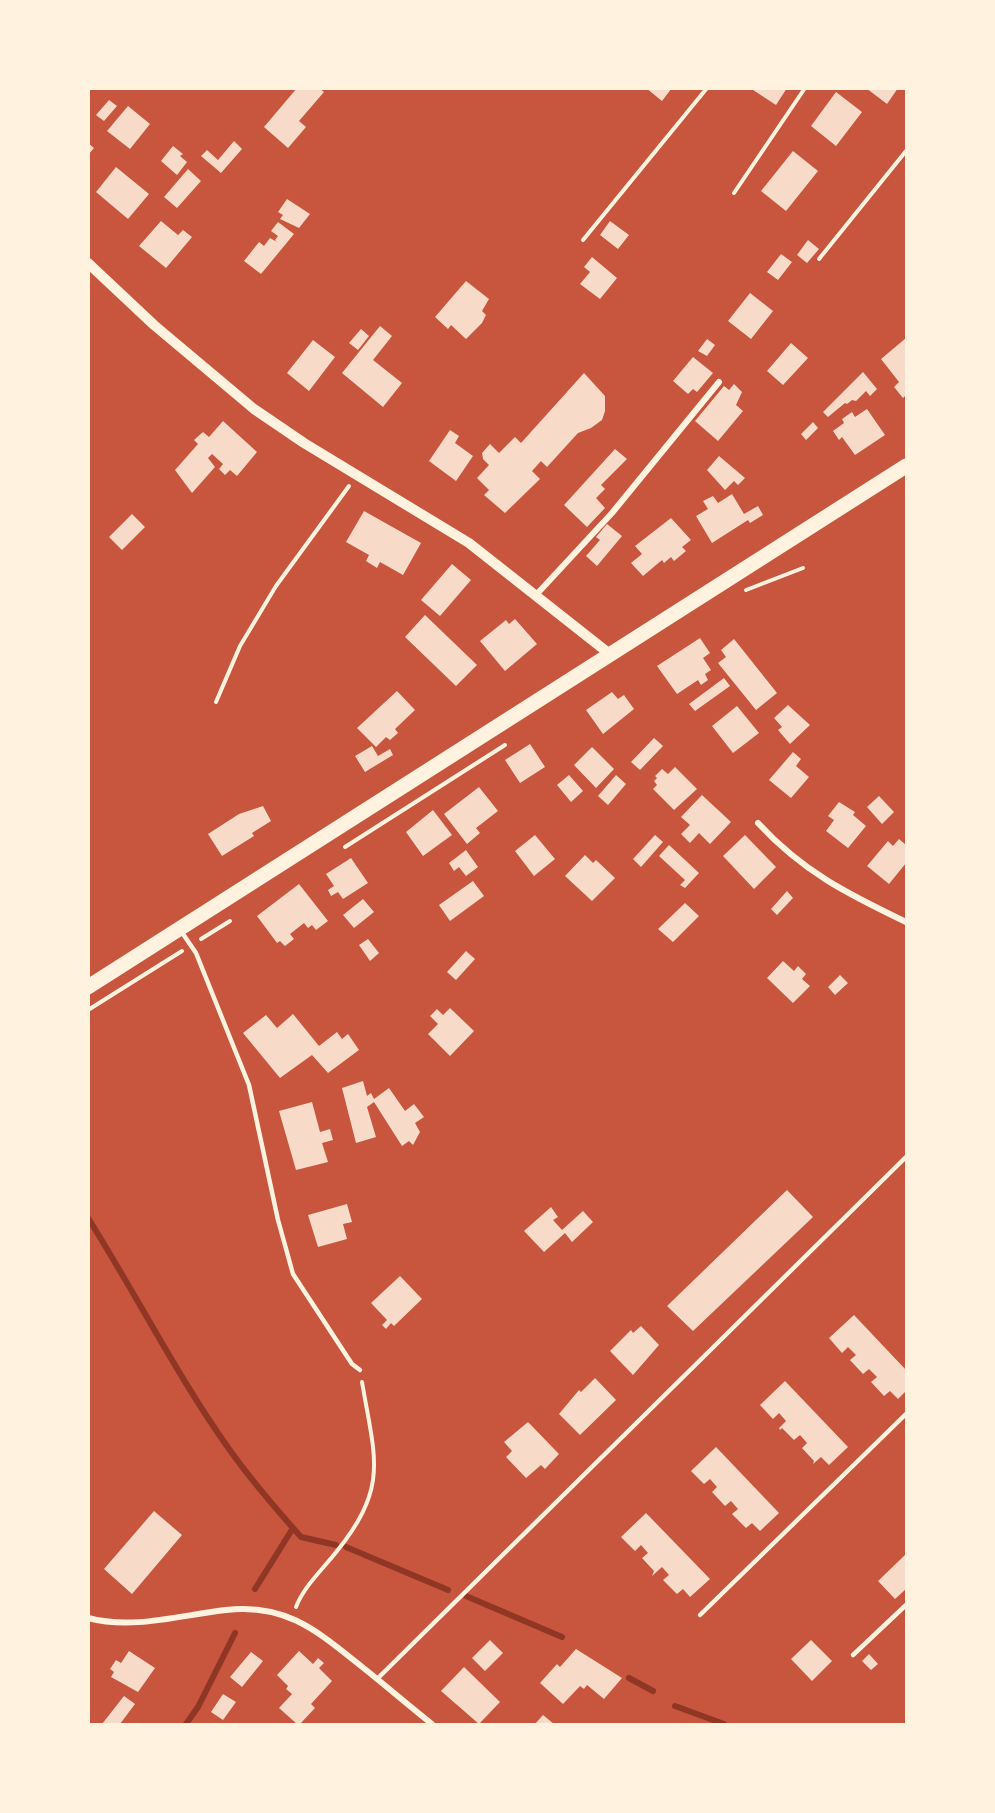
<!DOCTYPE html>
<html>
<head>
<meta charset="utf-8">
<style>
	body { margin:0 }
	#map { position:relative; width:995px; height:1813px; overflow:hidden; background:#c8553d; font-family:Signika,sans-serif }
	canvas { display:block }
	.frame { position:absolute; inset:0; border:90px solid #fff3e0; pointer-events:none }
</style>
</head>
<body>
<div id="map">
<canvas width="995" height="1813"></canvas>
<div class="frame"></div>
</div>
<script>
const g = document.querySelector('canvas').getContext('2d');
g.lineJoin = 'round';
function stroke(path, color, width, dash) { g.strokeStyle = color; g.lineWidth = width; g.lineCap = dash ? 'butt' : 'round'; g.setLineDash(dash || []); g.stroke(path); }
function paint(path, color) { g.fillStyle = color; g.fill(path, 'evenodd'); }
const stream = new Path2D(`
	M88 1218C136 1294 177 1376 229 1449 251 1480 276 1509 301 1537L336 1545
	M346 1547 448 1590
	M255 1589 293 1528
	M466 1596 562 1637
	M629 1678 653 1691
	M675 1706 724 1724
	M186 1724 198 1707 235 1633`);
const building = new Path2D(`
	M297 88H319L324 92 299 121 306 127 288 148 264 127Z
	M646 88H672L662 101Z
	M750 88H787L776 105Z
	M866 88H898L887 104Z
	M836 92 862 112 836 146 811 126Z
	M109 100 117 106 104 121 96 115Z
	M128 106 150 124 130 149 107 131Z
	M234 141 242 149 221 173 201 156 207 150 218 160Z
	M88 143 94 148 88 155Z
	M173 146 183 154 180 156 187 162 177 175 161 161Z
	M793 151 818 171 786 211 761 191Z
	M116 167 149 194 128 219 96 192Z
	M188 169 201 181 177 208 164 197Z
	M287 199 310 214 299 228 280 219 283 215 278 212Z
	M161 221 178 235 183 230 192 237 166 268 139 246Z
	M610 221 629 235 618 249 600 235Z
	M278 222 294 234 261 274 244 261 259 242 264 246 270 238 277 242 275 240 278 236 271 231Z
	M808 240 819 249 807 263 797 255Z
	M781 254 792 262 778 280 767 272Z
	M592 257 617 278 600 299 580 284 590 272 584 267Z
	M466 281 489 299 482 311 486 315 482 323 466 339 451 325 448 329 435 317Z
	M750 293 773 311 751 339 728 321Z
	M380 326 392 336 373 360 402 383 383 407 342 373Z
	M361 329 369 336 358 350 349 343Z
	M906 338V395L903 398 894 387 899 382 881 359Z
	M707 339 715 345 707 356 698 351Z
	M313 340 335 357 309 391 287 373Z
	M791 343 808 358 783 385 767 371Z
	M693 357 713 373 697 392 693 389 688 394 673 381Z
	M863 372 877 389 870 396 866 391 856 401 852 400 847 404 845 403 828 417 823 412Z
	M584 373 605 396V411L602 420 591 428 578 433 547 467 541 461 532 471 540 479 505 513 484 495 489 490 477 478 489 465 483 459 482 453 490 444 499 453 515 437 521 443Z
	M734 384 742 392 736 405 743 411 718 441 695 421 724 386 729 390Z
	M867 409 885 435 855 455 842 437 839 440 833 431 844 423 842 419 852 412 855 417Z
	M223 421 257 452 237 476 230 470 225 475 219 469 223 464 212 454 208 458 215 467 192 493 175 470 198 444 194 440 203 432 209 437Z
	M813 422 818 428 806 440 801 434Z
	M450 430 459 436 455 443 473 456 456 481 429 461Z
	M615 449 627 459 601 485 605 489 596 498 605 508 587 527 564 505Z
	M719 456 745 478 738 485 734 481 725 490 707 470Z
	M732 494 744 514 758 506 763 515 750 523 748 520 712 543 696 516 708 509 703 501 713 496 718 503Z
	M364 511 421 543 403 575 380 562 377 568 366 561 369 555 346 542Z
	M132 514 145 527 122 550 109 537Z
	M671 518 691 540 682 547 686 551 674 561 671 557 664 563 662 560 643 576 631 563 642 554 635 546Z
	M607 524 622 536 597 566 586 556 600 540 596 537Z
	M452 564 471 580 440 616 421 600Z
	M425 615 477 665 456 686 405 637Z
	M515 619 537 644 505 671 480 641 506 620 509 624Z
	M700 638 710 653 703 658 711 670 705 674 708 680 701 685 698 680 677 694 657 666Z
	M734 639 777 693 756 710 718 663 726 657 721 650Z
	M724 678 730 686 695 711 689 704Z
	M397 691 415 710 395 729 398 733 390 740 386 737 376 747 357 728Z
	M612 692 618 699 624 695 634 709 603 734 586 710Z
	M788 705 810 725 790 744 778 730 782 727 774 718Z
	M737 706 759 733 733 753 712 726Z
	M654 738 663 746 640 770 631 762Z
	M530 744 545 767 520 783 505 760Z
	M372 746 378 756 390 749 393 755 365 772 355 756Z
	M592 747 614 769 596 788 574 765Z
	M793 752 801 759 796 766 809 777 791 798 769 780Z
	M675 767 697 789 674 810 653 789 657 785 654 781 657 778 655 776 662 769 668 774Z
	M569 775 583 791 571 802 557 785Z
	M616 775 626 784 608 805 598 796Z
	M479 787 498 811 476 828 480 833 467 844 444 814Z
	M702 795 731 822 710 844 699 833 690 843 681 834 690 825 681 817Z
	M879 796 894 812 882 824 867 807Z
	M839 802 855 812 853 815 866 826 848 848 826 831 834 820 828 816Z
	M263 806 271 821 252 833 254 836 222 856 208 834 239 814Z
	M433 810 452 835 423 856 406 832Z
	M535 835 555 859 534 876 515 851Z
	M655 835 663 842 641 867 633 859Z
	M745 835 776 867 754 889 723 856Z
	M899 839 906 845V863L889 884 867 866 888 841 893 846Z
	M669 845 699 873 685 888 680 885 685 880 659 856Z
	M466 850 478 867 466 876 459 867 454 871 449 863Z
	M585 855 593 863 596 860 615 878 592 901 565 876Z
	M351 858 368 883 343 899 338 892 331 896 328 890 334 886 326 874Z
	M473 881 484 896 450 921 439 905Z
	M299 884 328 921 316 930 312 925 308 928 304 923 290 934 294 939 285 946 280 941 277 943 257 916Z
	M787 891 793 898 777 915 771 909Z
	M363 899 374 912 354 928 343 915Z
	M685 903 699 916 673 942 658 929Z
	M368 939 379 953 370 961 359 945Z
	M466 951 475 959 456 980 447 972Z
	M783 961 794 971 798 966 806 974 802 979 810 986 793 1003 767 978Z
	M840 975 848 983 835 995 828 987Z
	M450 1008 474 1031 450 1056 428 1034 438 1024 430 1016 437 1009 443 1015Z
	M293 1014 319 1046 337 1032 342 1039 348 1034 359 1050 328 1073 312 1055 280 1078 243 1033 266 1015 277 1028Z
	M363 1081 367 1096 371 1093 374 1099 389 1088 405 1111 414 1104 424 1117 415 1123 420 1132 413 1145 409 1141 402 1146 374 1102 367 1107 376 1137 356 1143 342 1088Z
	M312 1102 320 1132 330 1129 333 1140 322 1143 328 1162 296 1170 279 1111Z
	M787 1190 813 1217 693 1331 667 1306Z
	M347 1204 352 1222 343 1224 347 1239 318 1247 308 1215Z
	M551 1207 558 1217 553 1220 562 1230 583 1211 593 1222 572 1242 565 1233 544 1252 524 1231Z
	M400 1276 422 1299 394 1326 391 1323 386 1329 382 1325 387 1320 371 1303Z
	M854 1315 906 1370V1391L898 1399 890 1391 884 1396 871 1382 877 1377 869 1369 863 1374 850 1360 856 1355 848 1347 842 1353 829 1338Z
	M641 1326 659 1345 633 1375 610 1351 631 1330 633 1333Z
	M595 1378 616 1400 580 1435 559 1414 579 1390 581 1392Z
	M785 1381 848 1447 829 1465 821 1457 813 1464 814 1461 802 1448 807 1443 800 1435 794 1440 782 1428 780 1430 779 1428 786 1421 779 1413 773 1419 760 1405Z
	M528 1422 559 1454 545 1469 541 1465 526 1478 506 1457 512 1451 504 1442Z
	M716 1447 779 1513 760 1531 752 1523 746 1528 732 1514 738 1509 731 1501 725 1506 712 1492 717 1487 710 1479 704 1484 691 1471Z
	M154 1511 182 1535 132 1594 104 1569Z
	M646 1513 710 1579 690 1597 683 1589 677 1594 663 1580 669 1575 662 1567 652 1576 654 1571 642 1558 648 1553 641 1545 635 1551 621 1537Z
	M906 1554V1589L895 1599 878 1581Z
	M490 1640 503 1653 485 1671 472 1658Z
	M811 1640 832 1661 812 1681 791 1659Z
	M576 1649 622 1678 604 1699 587 1685 584 1689 580 1686 563 1704 540 1683 557 1664 560 1667Z
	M129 1651 155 1668 138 1692 111 1677 114 1672 110 1669 116 1660 121 1663Z
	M299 1651 313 1664 318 1658 324 1663 319 1668 332 1681 311 1704 315 1708 300 1724H297L279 1708 292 1694 286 1689 288 1686 277 1675Z
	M251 1652 263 1661 242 1687 230 1677Z
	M869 1654 878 1664 871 1670 862 1661Z
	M464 1667 500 1702 479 1724 441 1691Z
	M223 1694 236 1702 223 1720 211 1712Z
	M124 1696 135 1704 120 1724H102Z
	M543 1715 554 1724H535Z`);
const path = new Path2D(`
	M734 193 805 88
	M583 240 707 88
	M819 259 906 151
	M746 590 803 568
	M216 702 240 646 276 586 349 486
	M345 847 505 745
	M201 939 230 921
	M88 1010 182 951
	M296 1607C304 1586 323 1569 337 1551 389 1486 375 1459 362 1382`);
const service = new Path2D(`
	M181 931 196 953 249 1085 278 1220 293 1274 352 1364 360 1370
	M700 1615 906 1414
	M853 1655 906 1605
	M377 1679 906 1157`);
const minor = new Path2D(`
	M536 595 612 513 719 382
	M758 823C803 872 848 894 906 922
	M88 1618C133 1630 181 1615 226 1610 286 1603 317 1631 361 1666 385 1685 408 1705 432 1724`);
const tertiary = new Path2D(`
	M88 263 154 325 254 409 304 443 469 543 611 655`);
const primary = new Path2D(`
	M88 987 906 466`);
stroke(stream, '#8f3625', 6);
paint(building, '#f7dbc8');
stroke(path, '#fff3e0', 4);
stroke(service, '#fff3e0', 4.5);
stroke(minor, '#fff3e0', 6);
stroke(tertiary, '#fff3e0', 10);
stroke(primary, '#fff3e0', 15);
</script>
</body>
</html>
